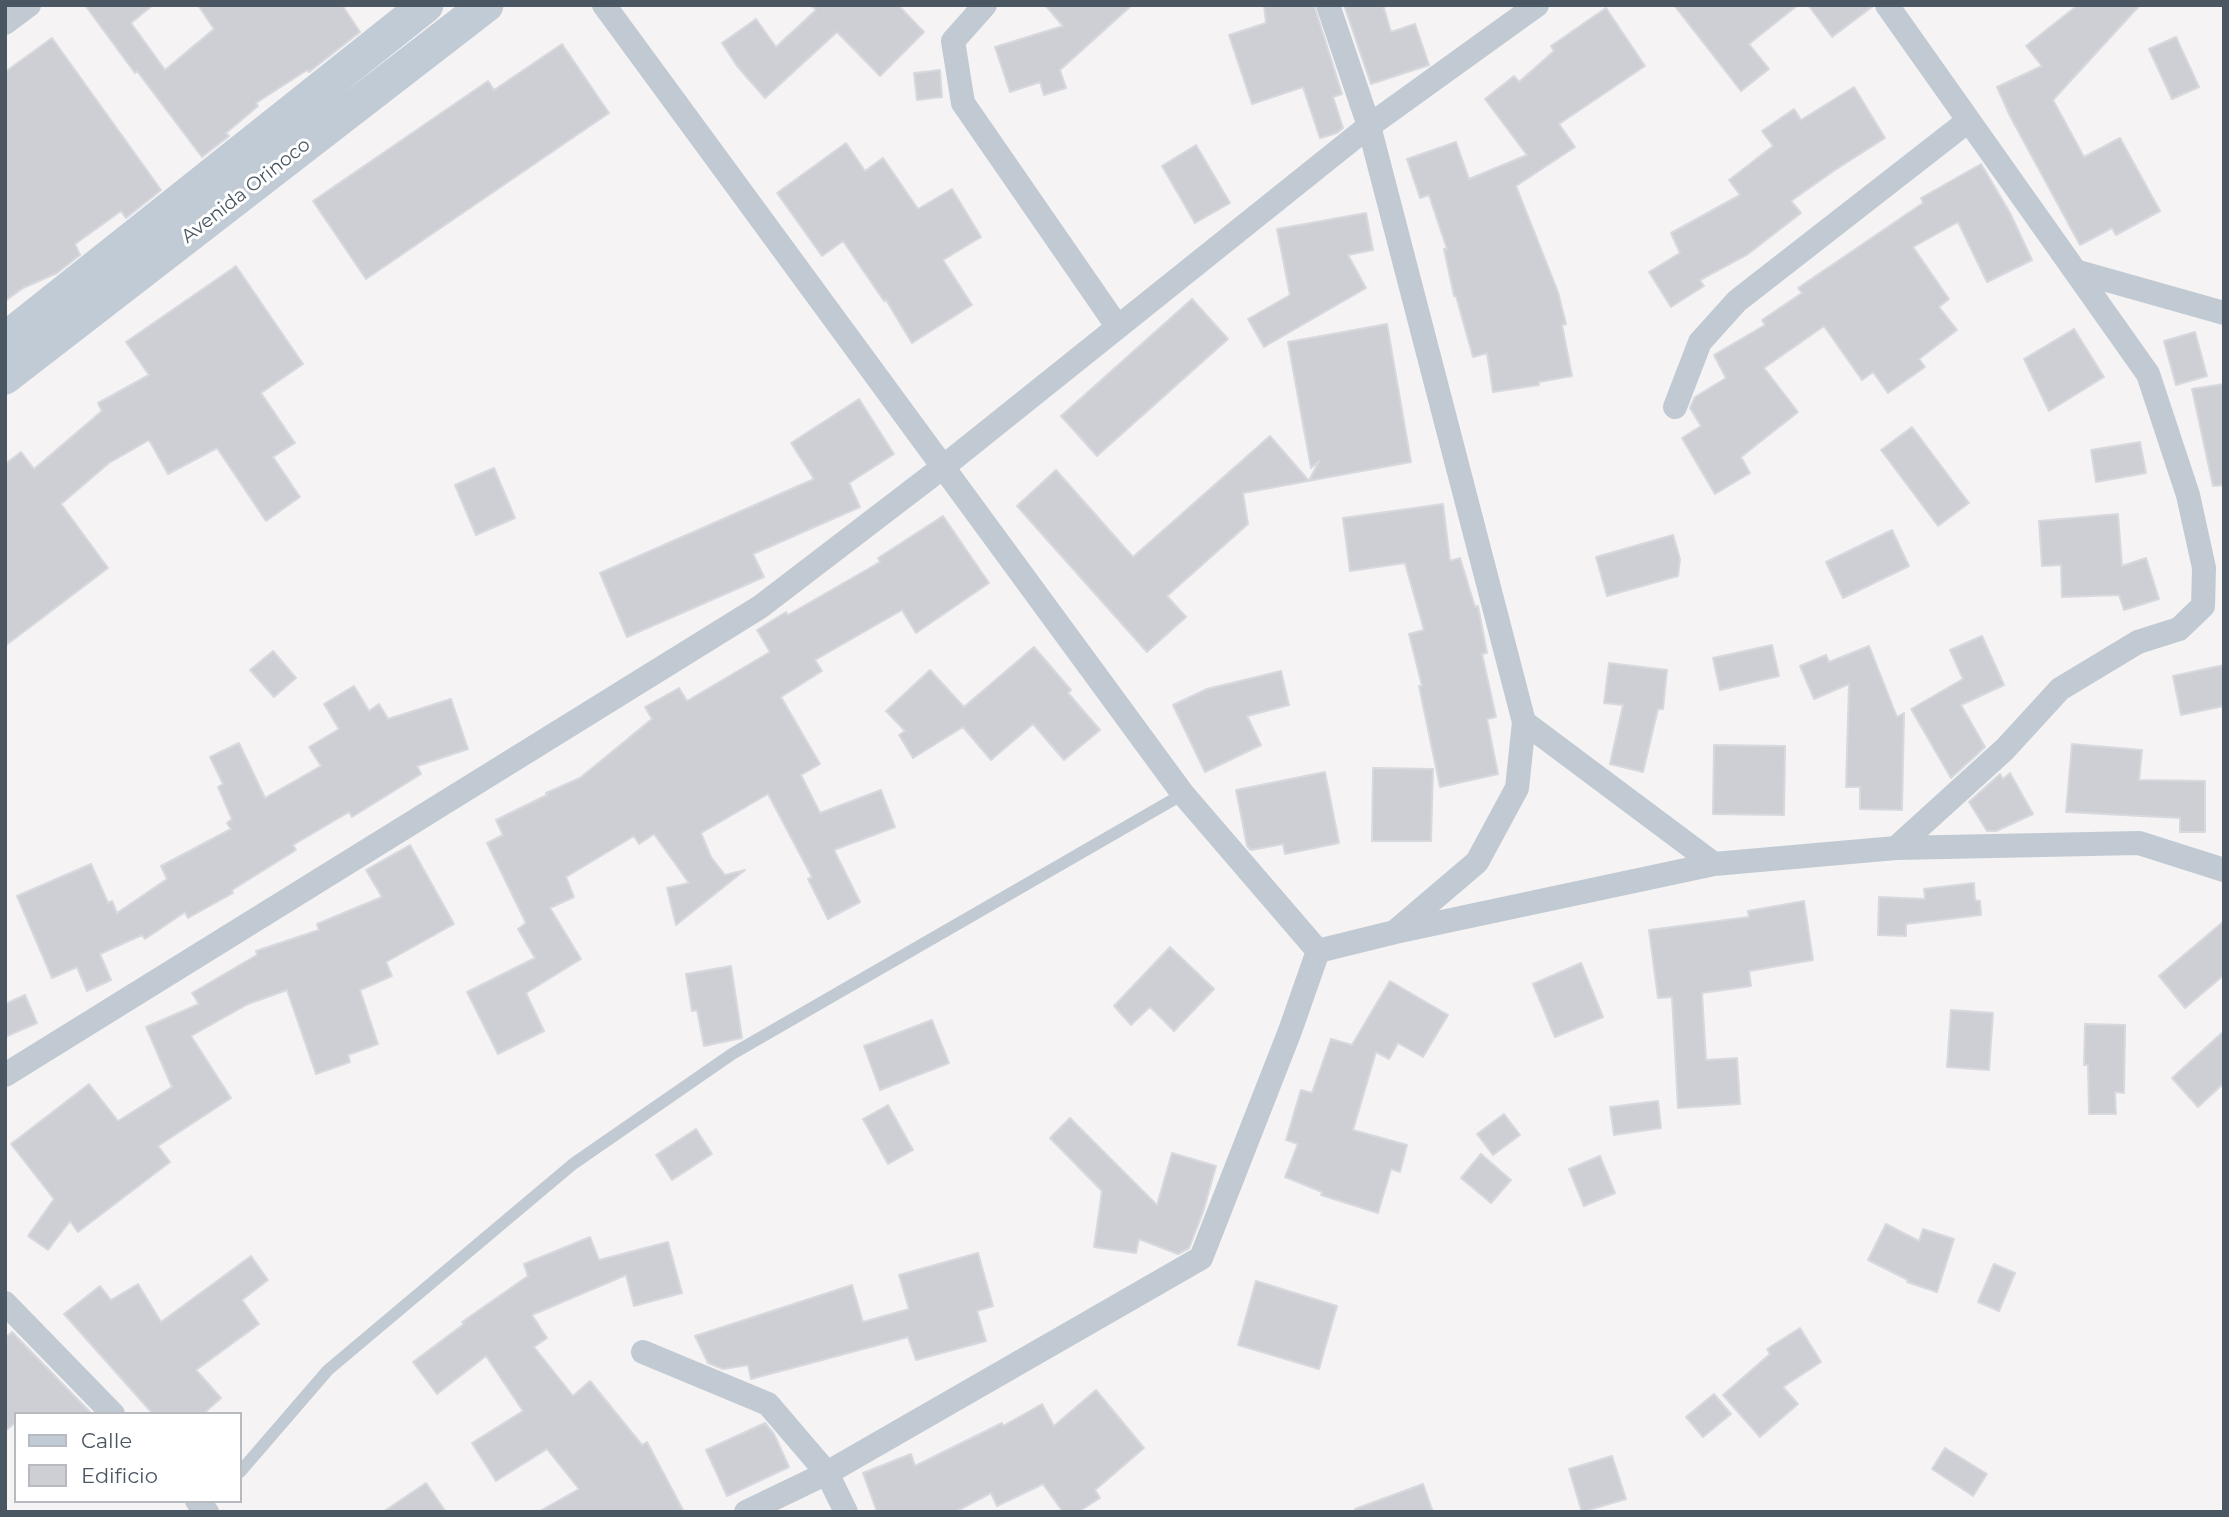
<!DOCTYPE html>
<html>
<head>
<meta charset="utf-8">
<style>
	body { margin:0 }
	#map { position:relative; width:2229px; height:1517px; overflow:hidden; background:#f5f3f3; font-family:Montserrat,sans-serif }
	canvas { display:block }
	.frame { position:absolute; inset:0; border:7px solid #4a5661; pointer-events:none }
	.legend { position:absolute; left:14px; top:1412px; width:228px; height:91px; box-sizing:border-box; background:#fff; border:2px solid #b7bbc0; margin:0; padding:9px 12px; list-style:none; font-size:21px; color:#4a5661 }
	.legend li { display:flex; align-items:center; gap:14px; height:35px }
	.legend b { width:35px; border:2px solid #b7bbc0 }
</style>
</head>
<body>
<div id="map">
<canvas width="2229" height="1517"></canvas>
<div class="frame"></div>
<ul class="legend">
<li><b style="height:9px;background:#c1cbd6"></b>Calle</li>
<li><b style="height:19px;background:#cdcfd5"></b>Edificio</li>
</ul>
</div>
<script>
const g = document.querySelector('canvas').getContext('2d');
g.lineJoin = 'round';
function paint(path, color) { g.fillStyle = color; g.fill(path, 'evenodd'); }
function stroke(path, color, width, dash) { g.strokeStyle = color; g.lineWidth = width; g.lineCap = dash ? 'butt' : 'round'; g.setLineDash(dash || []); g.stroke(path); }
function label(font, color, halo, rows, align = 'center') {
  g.font = font + ' Montserrat,sans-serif'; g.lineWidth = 6; g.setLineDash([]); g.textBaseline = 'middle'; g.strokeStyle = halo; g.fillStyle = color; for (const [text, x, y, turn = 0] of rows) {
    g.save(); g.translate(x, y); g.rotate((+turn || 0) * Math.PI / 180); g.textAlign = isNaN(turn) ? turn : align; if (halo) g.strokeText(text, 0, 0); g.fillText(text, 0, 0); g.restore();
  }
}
const building = new Path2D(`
	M85 5H153L131 23 165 70 214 29 198 5H342L360 32 309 72 307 70 256 103 258 106 226 133 229 136 202 157 137 71 135 73Z
	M811 5H898L924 32 880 76 837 32 765 98 737 66 722 43 756 19 776 47 816 10Z
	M1045 5H1132L1060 70 1066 88 1044 95 1040 82 1010 92 995 47 1063 26Z
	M1264 5H1314L1342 94 1333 97 1343 128 1337 133 1320 138 1303 87 1252 104 1229 35 1266 23Z
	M1344 5H1383L1391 32 1415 24 1429 65 1371 84Z
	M1674 5H1798L1749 44 1769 69 1741 91Z
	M1808 5H1872V7L1832 37Z
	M2078 5H2140L2053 100 2084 157 2120 138 2160 211 2116 235 2112 228 2080 245 2010 116 1997 87 2042 66 2026 46Z
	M1606 8 1645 66 1559 124 1575 147 1516 186 1558 292 1566 324 1562 325 1572 376 1539 382V385L1493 392 1487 353 1473 357 1456 296H1454L1444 249H1447L1429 195 1420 198 1407 159 1456 142 1469 179 1527 155 1485 99 1514 76 1519 82 1554 51 1551 46Z
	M2176 37 2199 87 2172 99 2149 49Z
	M52 38 161 190 126 218 121 211 75 244 80 255 57 273 23 288 5 301V72Z
	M562 44 609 113 366 279 313 201 488 81 494 90Z
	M940 70 942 97 917 100 914 73Z
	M1854 87 1885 138 1835 170 1791 201 1801 213 1748 254 1700 280 1704 286 1671 307 1649 272 1680 253 1671 233 1740 195 1729 180 1773 146 1762 131 1794 109 1801 120Z
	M846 143 865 171 883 158 918 209 952 189 981 237 943 260 972 305 912 343 886 300 884 301 843 241 822 256 777 193Z
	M1196 145 1230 203 1195 223 1162 166Z
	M1981 164 2010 213 2032 260 1987 282 1958 222 1913 247 1949 299 1939 307 1957 330 1919 359 1925 367 1888 393 1873 372 1862 380 1824 326 1764 368 1798 412 1741 457 1750 473 1715 494 1682 438 1701 426 1690 408 1695 397 1726 378 1714 355 1765 325 1762 320 1802 293 1798 288 1923 203 1921 198Z
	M1366 213 1373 250 1348 255 1366 288 1264 347 1248 319 1290 295 1277 229Z
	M236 266 303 364 261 393 295 443 273 457 300 497 266 521 217 448 168 474 149 440 109 463 61 504 108 568 5 646V464L21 452 34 469 102 411 98 403 149 375 126 342Z
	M1192 299 1228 339 1097 456 1061 416Z
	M1387 324 1411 462 1243 493 1248 524 1167 596 1186 617 1147 652 1017 506 1056 470 1133 557 1270 436 1309 481 1319 461 1311 468 1288 342Z
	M2074 329 2104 377 2049 411 2024 359Z
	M2195 332 2207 376 2176 385 2164 341Z
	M2224 384V485L2213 486 2192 389Z
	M859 399 894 454 849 483 860 507 753 554 764 577 627 637 600 573 814 479 791 443Z
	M1912 427 1969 503 1938 526 1881 450Z
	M2140 442 2146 473 2096 482 2091 450Z
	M494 468 515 518 476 535 455 485Z
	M1443 504 1450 561 1460 558 1475 607 1478 606 1487 653 1482 654 1496 717 1487 719 1498 774 1440 787 1419 686H1422L1409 634 1424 630 1405 563 1350 571 1343 518Z
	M2118 514 2122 566 2146 558 2159 599 2124 610 2119 595 2062 597 2061 565 2042 566 2039 521Z
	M943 516 989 583 916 633 902 610 815 660 822 671 781 697 820 764 801 775 820 813 881 790 895 827 834 850 860 902 828 919 808 879 812 877 768 794 701 833 711 857 725 875 745 870 676 925 667 888 689 883 654 834 639 844 634 836 566 877 574 897 550 908 581 959 526 993 544 1031 498 1054 467 992 535 958 518 929 526 923 487 843 503 835 496 820 547 795 546 793 580 778 652 719 645 707 679 688 687 701 770 652 757 630 786 612 788 615 880 562 878 558Z
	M1892 530 1909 566 1843 598 1826 562Z
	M1673 535 1680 559 1678 576 1607 596 1596 557Z
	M1982 636 2004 685 1961 705 1985 747 1951 778 1911 709 1963 679 1950 650Z
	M1772 645 1779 676 1720 690 1713 658Z
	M1869 646 1897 717 1904 713 1902 810 1860 809V787H1846L1849 684 1814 699 1800 666 1826 655 1829 662Z
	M1034 647 1071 690 1068 693 1100 730 1064 760 1033 724 991 760 963 727 913 758 899 735 905 731 886 711 930 670 964 707Z
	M273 651 296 678 274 697 250 670Z
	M1609 663 1667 670 1663 709H1658L1643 772 1610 764 1623 705 1604 703Z
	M2224 665V706L2181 715 2173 676Z
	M1281 671 1289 705 1247 716 1261 745 1205 772 1173 705 1207 689Z
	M354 686 369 711 379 704 388 719 451 699 468 749 417 766 421 774 352 817 349 812 293 845 296 850 232 890 233 893 188 918 185 912 145 939 142 935 100 954 111 980 87 991 77 967 52 978 17 896 91 864 108 903 112 901 117 913 167 879 161 866 231 829 227 823 232 819 218 787 223 784 210 757 239 743 265 798 321 766 309 747 339 729 324 704Z
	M2072 744 2142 750 2139 780 2205 781V832H2180V818L2066 812Z
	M1714 745 1785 746 1784 815 1713 814Z
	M1373 768 1433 769 1431 841H1372Z
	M1325 772 1339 843 1285 854 1283 844 1251 850 1247 846 1236 790Z
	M2010 773 2033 814 1996 831H1987L1969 802 2000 774 2003 779Z
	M410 845 454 924 386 962 392 976 360 990 378 1044 348 1055 350 1062 316 1074 287 990 248 1004 191 1036 231 1098 158 1146 170 1162 78 1232 70 1221 48 1250 28 1236 54 1199 11 1144 89 1084 118 1121 172 1087 146 1027 199 1004 192 993 257 955 256 951 319 930 317 924 382 897 366 870Z
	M1974 883 1975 900 1980 901 1981 915 1906 924V936L1878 935 1879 897 1925 899 1924 889Z
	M1804 901 1813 960 1749 971 1751 986 1702 993 1706 1060 1737 1058 1740 1104 1678 1108 1672 997 1658 998 1649 930 1749 917 1748 911Z
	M2224 921V975L2185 1008 2159 976Z
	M1170 947 1214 989 1174 1031 1150 1007 1131 1025 1114 1006Z
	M1581 963 1603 1017 1555 1037 1533 984Z
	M731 966 742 1038 704 1046 697 1010 692 1011 686 974Z
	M1390 981 1448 1015 1423 1057 1398 1043 1389 1059 1376 1052 1353 1130 1407 1145 1400 1172 1391 1169 1378 1213 1321 1195 1322 1192 1285 1177 1298 1144 1286 1140 1301 1090 1312 1093 1331 1039 1352 1045Z
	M25 995 37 1023 5 1037V1004Z
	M1951 1010 1993 1013 1989 1070 1947 1067Z
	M932 1020 949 1063 880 1090 864 1046Z
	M2085 1024 2125 1025 2124 1093 2115 1092 2116 1114H2089L2088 1065H2084Z
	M2224 1031V1083L2198 1107 2172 1078Z
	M1658 1101 1661 1128 1614 1135 1610 1107Z
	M888 1105 913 1150 888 1164 863 1119Z
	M1504 1114 1520 1135 1493 1155 1477 1134Z
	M1070 1118 1157 1205 1172 1153 1216 1166 1203 1212 1189 1248 1178 1254 1139 1239 1136 1253 1094 1247 1102 1191 1050 1138Z
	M696 1129 712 1154 672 1180 656 1155Z
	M1481 1154 1511 1180 1491 1203 1461 1178Z
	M1600 1156 1615 1193 1584 1206 1569 1169Z
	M1886 1224 1919 1241 1923 1229 1954 1239 1937 1292 1907 1282 1908 1280 1868 1260Z
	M590 1237 599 1260 668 1242 682 1293 634 1306 626 1275 532 1315 547 1338 534 1347 573 1396 590 1381 642 1445 647 1442 684 1512H538L579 1489 547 1449 496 1481 472 1443 523 1411 486 1356 437 1394 413 1362 464 1324 462 1322 528 1276 524 1264Z
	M978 1253 993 1306 977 1311 986 1341 916 1360 908 1337 751 1379 748 1365 723 1369 708 1363 695 1336 852 1285 863 1322 909 1309 899 1275Z
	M251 1256 268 1280 242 1300 259 1324 196 1370 221 1398 203 1414H153L64 1314 100 1286 111 1300 138 1284 161 1322Z
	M1994 1264 2015 1273 1999 1311 1978 1302Z
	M1256 1281 1337 1306 1319 1369 1238 1345Z
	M1800 1328 1821 1362 1783 1387 1798 1404 1760 1437 1723 1395 1770 1354 1767 1349Z
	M12 1332 92 1414H16V1422L5 1431V1338Z
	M1096 1390 1144 1448 1095 1490 1100 1498 1078 1512H1063L1043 1484 997 1506 991 1493 955 1512H877L863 1473 911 1454 915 1466 1002 1423 1003 1426 1042 1404 1054 1426Z
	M1714 1394 1731 1414 1703 1437 1686 1417Z
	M765 1423 774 1434 789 1467 727 1496 706 1450Z
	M1945 1448 1987 1474 1973 1496 1932 1469Z
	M1612 1456 1626 1499 1582 1512 1569 1469Z
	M426 1483 446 1512H383Z
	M1423 1484 1433 1512H1356L1355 1509Z`);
const lane = new Path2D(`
	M240 1472 328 1370 573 1164 732 1054 1183 794`);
const street = new Path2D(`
	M604 5 1183 794 1318 951
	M985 5 953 41 963 103 1117 326
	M1328 5 1369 126 1524 722 1517 788 1477 862 1396 931
	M1887 5 2148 374 2188 495 2204 568 2203 606 2179 629 2138 642 2060 689 2005 749 1896 848
	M5 23 29 5
	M2075 271 2224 313
	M1675 407 1700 342 1737 301 1968 121
	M1524 722 1714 864
	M5 1075 760 607 943 467 1369 126 1537 5
	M5 1303 113 1414
	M643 1352 768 1404 827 1473 846 1512
	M197 1501 207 1512
	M746 1512 827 1473 1201 1258 1290 1031 1318 951 1395 932 1714 864 1896 848 2139 843 2224 870`);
const secondary = new Path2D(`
	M5 340 426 5
	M5 377 486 5`);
const streetNames = [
	["Avenida Orinoco",246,191,-38]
];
paint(building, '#cdcfd5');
stroke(building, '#d7d9de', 2);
stroke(lane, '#c1cad2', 12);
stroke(street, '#c1cad2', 24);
stroke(secondary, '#c1cbd6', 35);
label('19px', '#4a5661', '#fff', streetNames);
</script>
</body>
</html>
